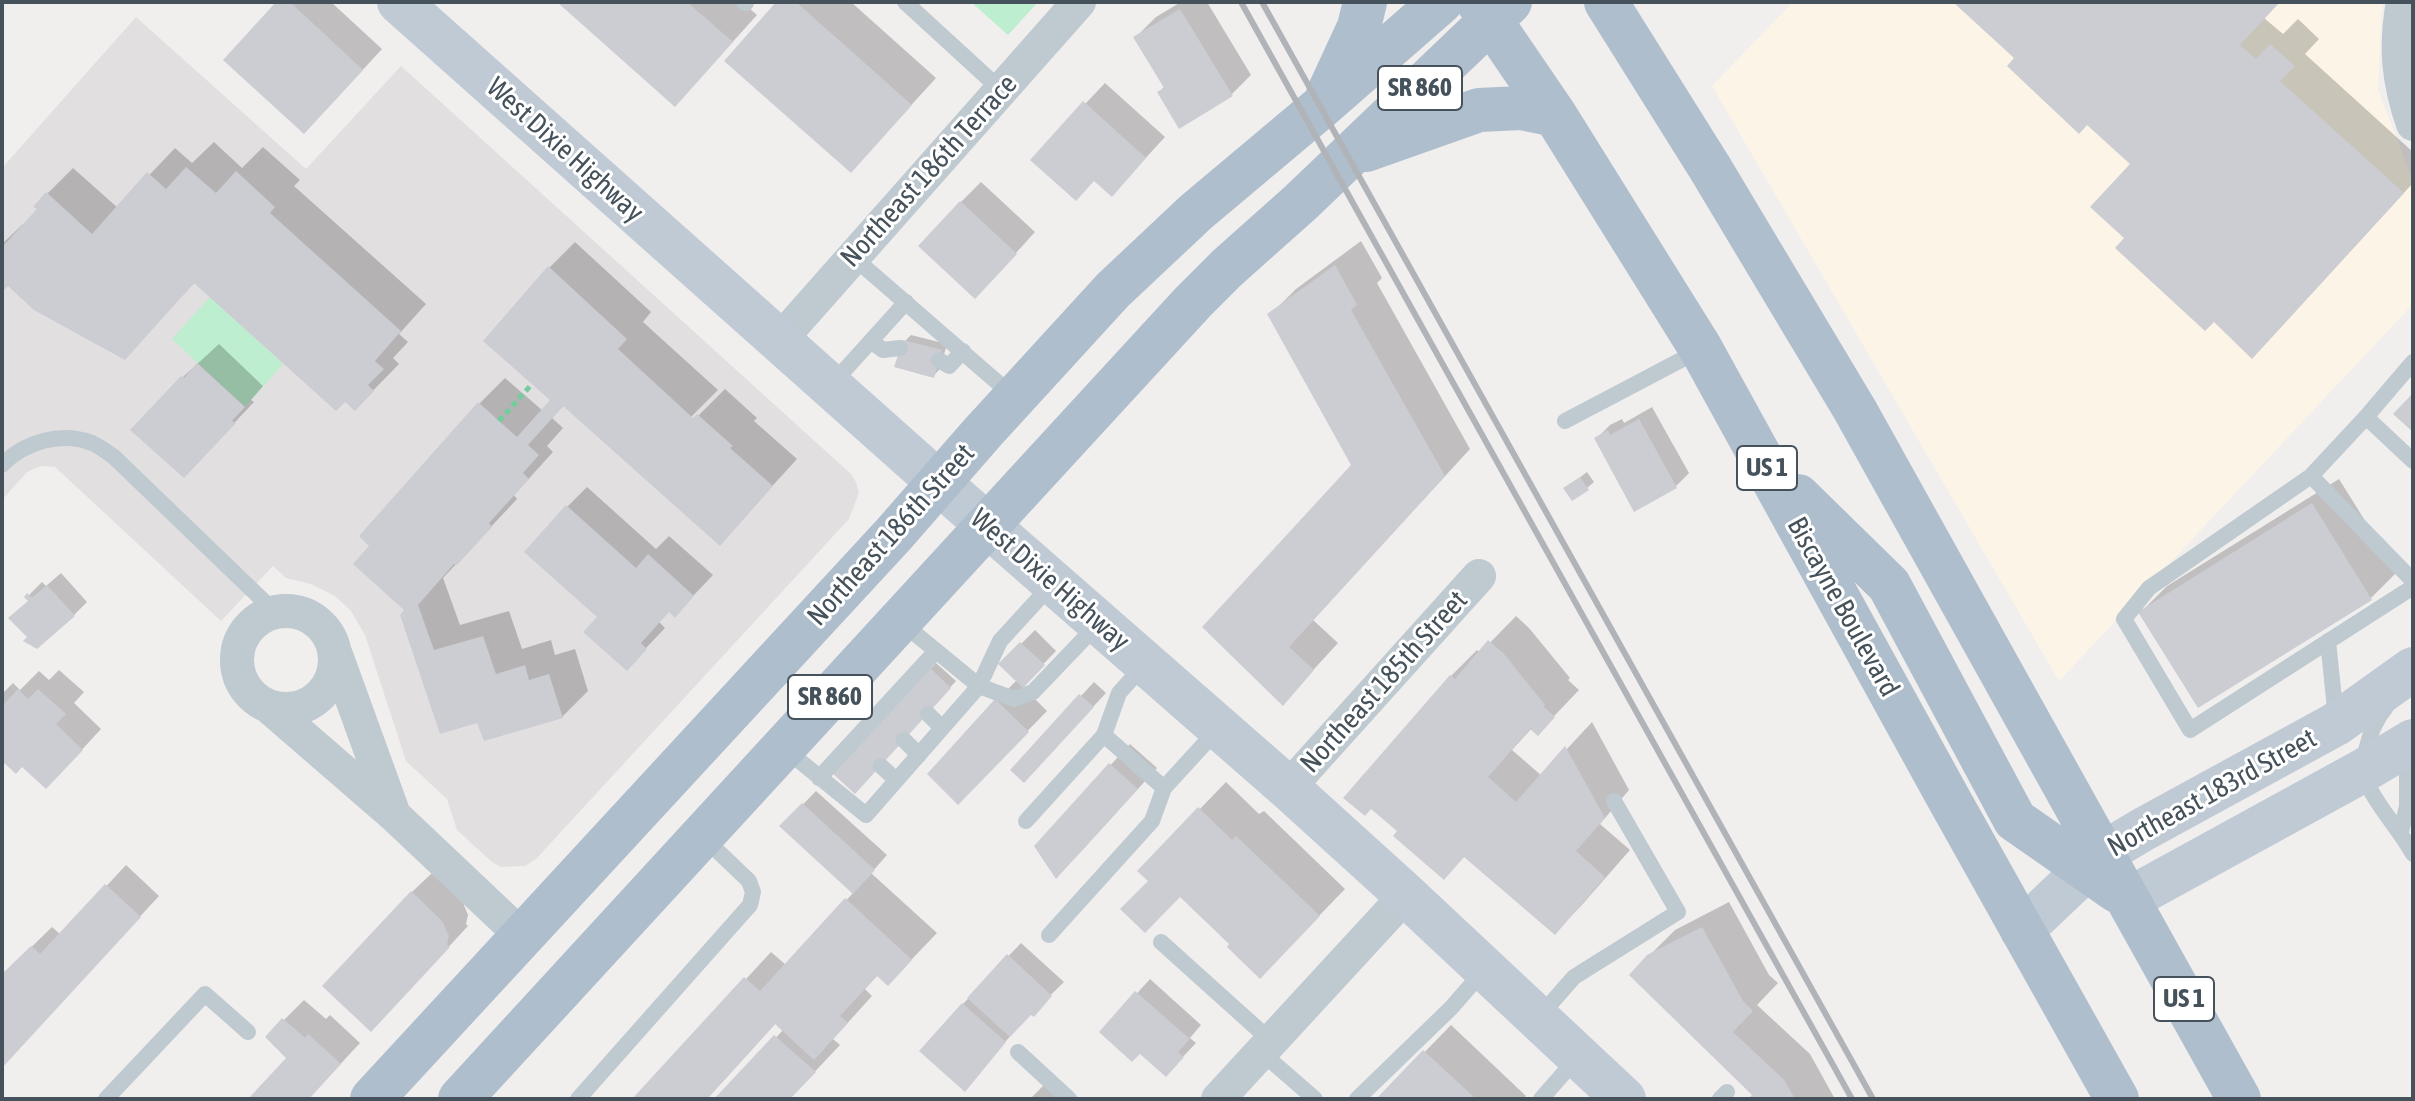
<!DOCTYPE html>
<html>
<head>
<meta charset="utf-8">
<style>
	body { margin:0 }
	#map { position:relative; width:2415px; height:1101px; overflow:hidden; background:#f1eeee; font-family:"Asap Condensed",sans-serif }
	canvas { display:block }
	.frame { position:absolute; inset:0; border:4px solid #46525b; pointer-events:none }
</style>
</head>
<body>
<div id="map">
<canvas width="2415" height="1101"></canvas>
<div class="frame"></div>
</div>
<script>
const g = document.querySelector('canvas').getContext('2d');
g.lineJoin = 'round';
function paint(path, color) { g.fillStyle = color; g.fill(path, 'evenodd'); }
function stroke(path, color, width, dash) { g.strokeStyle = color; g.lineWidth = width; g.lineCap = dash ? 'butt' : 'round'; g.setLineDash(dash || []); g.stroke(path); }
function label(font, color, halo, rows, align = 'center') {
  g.font = font + ' "Asap Condensed",sans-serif'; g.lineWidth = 6; g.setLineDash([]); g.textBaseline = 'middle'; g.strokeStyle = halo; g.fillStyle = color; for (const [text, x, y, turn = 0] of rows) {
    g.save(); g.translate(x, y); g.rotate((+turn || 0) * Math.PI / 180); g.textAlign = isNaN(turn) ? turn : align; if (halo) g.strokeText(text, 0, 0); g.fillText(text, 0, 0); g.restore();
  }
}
const commercial = new Path2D(`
	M1793 2H2382L2378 90 2413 181V304L2059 681 1712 86Z`);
const education = new Path2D(`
	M136 17 306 169 401 66 851 474 856 482 859 493 849 519 536 859 525 866 501 867 492 862 457 830 447 799 406 761 365 635 351 611 335 596 311 584 286 578 273 566 221 621 55 467 41 466 27 472 2 500V168Z`);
const green = new Path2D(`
	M971 2H1038L1008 35Z
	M210 297 283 364 245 407 172 339Z`);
const shadow = new Path2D(`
	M279 2H331L382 49 324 112Z
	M560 2H742L757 15 700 78Z
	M778 2H851L936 78 851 171Z
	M1181 2H1207L1251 75 1231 95 1159 92 1165 86 1136 37 1156 17Z
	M1956 2H2279L2264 18 2283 34 2298 19 2319 39 2305 54 2413 152V183L2278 330 2127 238 2133 164Z
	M1105 83 1165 137 1131 174 1095 180 1033 159Z
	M214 142 242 168 263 147 300 180 294 186 426 304 399 334 408 342 393 358 399 364 355 409 195 282 125 357 8 283 2 289V244L23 224 24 226 40 208 47 194 73 168 118 208 175 148 192 163Z
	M981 182 1035 232 995 276 961 202Z
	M1361 241 1382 278 1377 283 1470 449 1313 620 1338 643 1283 703 1205 626 1353 465 1270 315 1296 289Z
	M575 242 651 312 643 322 718 390 689 419 692 422 725 389 757 418 754 421 797 459 720 543 565 404 552 418 563 428 547 446 553 452 514 495 517 499 443 578 460 625 509 611 522 649 551 640 555 655 575 649 588 691 562 717 479 720 403 615 479 404 505 378 543 411 553 400 549 268Z
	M911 335 947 344 940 369 933 376 905 341Z
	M219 344 263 386 251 400 254 402 204 455 183 377Z
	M1652 407 1689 473 1675 487 1596 439 1610 425 1622 419 1624 423Z
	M1587 472 1594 482 1587 488H1566Z
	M2339 479 2397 572 2371 598 2141 612 2167 586Z
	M587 487 656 549 669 536 713 575 675 615 670 610 659 622 665 628 627 668 599 616 567 507Z
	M61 573 87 602 74 615 30 637V600L27 597 42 582 46 586Z
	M1516 616 1529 628 1570 678 1568 680 1579 690 1538 733 1532 728 1512 750 1542 776 1592 722 1629 790 1600 824 1630 850 1580 907 1554 933 1466 855 1444 877 1451 676 1477 650 1480 653Z
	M1035 630 1056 651 1022 686 1047 711 958 802 997 700 1017 680 1001 664Z
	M936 663 956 681 854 792 834 772Z
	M59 670 84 692 74 703 101 729 66 767 22 765 2 758V694L13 683 20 690 39 671 49 680Z
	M1094 682 1106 693 1037 767 1012 770Z
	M1130 744 1157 768 1076 857 1036 846Z
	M1226 782 1259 814 1264 811 1345 889 1286 950 1232 943 1180 894 1150 881 1140 871Z
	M816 791 887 855 871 873 937 933 888 984 878 975 865 989 872 996 833 1039 840 1045 789 1099H717L784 1029 777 1022 707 1099H635L771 952 786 965 854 892 782 826Z
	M126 865 159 896 2 1066V979L16 962 52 927 61 935Z
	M432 873 462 900 468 915 466 924 468 926 391 1009 412 892Z
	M1729 902 1769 975 1778 983 1757 1005 1810 1054 1835 1099H1756L1648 957 1675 930Z
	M1021 943 1064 982 1018 1027 965 1089 963 1004Z
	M1150 979 1201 1025 1190 1038 1196 1043 1179 1061 1141 1051 1102 1032Z
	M304 1000 326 1019 330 1015 360 1043 308 1099H251L289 1058 267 1037Z
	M1451 1025 1526 1096 1523 1099H1379Z
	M1050 1079 1071 1099H1030Z`);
const building = new Path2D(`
	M276 2H290L363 70 304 134 223 60Z
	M557 2H687L733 42 675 107Z
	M776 2H796L912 105 851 173 724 61Z
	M1953 2H2280L2240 45 2256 59 2270 44 2295 66 2280 81 2404 193 2252 359 2214 322 2205 331 2115 248 2124 238 2090 207 2130 164 2087 125 2079 134 2007 66 2014 58Z
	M1180 9 1233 96 1179 129 1157 92 1164 88 1133 37Z
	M1083 101 1146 158 1112 197 1094 181 1076 201 1030 160Z
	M186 167 216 193 236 171 275 207 270 213 401 331 375 361 384 369 368 385 374 391 355 411 345 402 336 411 194 283 125 360 34 310 8 286 2 292V247L37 209 33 207 46 192 92 234 147 172 166 189Z
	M960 201 1017 254 975 299 918 246Z
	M1335 265 1357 305 1351 310 1445 476 1289 647 1314 670 1283 706 1202 627 1351 465 1267 314Z
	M548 266 627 339 618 349 693 418 697 414 733 446 730 448 773 486 720 546 563 406 528 445 539 455 523 473 529 479 489 523 492 527 457 565 454 564 418 605 434 650 483 636 496 674 525 665 529 680 549 674 563 718 484 741 477 723 440 734 400 615 404 610 353 564 369 546 359 536 478 402 517 437 550 400 483 341Z
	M903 340 942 350 934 378 894 367Z
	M197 363 245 407 232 421 236 423 184 478 130 430 181 376 184 378Z
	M2413 393V432L2393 414Z
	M1639 419 1677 488 1634 512 1594 438 1608 430 1610 435Z
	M1580 477 1589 490 1572 501 1563 488Z
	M2312 503 2372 600 2198 708 2138 612Z
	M566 505 636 568 648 554 694 596 675 618 669 612 641 643 647 649 627 671 583 632 597 617 524 552Z
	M47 585 75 616 37 649 23 641 27 637 8 618 28 601 24 597 27 593 32 598Z
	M1488 640 1504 654 1545 705 1544 707 1555 717 1538 736 1530 729 1488 777 1516 802 1565 746 1605 818 1576 851 1605 877 1555 935 1464 857 1444 880 1393 836 1397 831 1371 809 1365 816 1343 798 1450 675 1455 679Z
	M1020 642 1045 665 1023 688 998 664Z
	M929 667 951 688 855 794 831 772Z
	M18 689 28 699 38 689 66 714 56 724 83 750 46 789 22 767 16 774 2 761V706Z
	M1079 694 1094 707 1024 783 1010 770Z
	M995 699 1029 732 958 805 927 774Z
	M1109 763 1138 789 1056 879 1034 846Z
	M802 803 875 870 853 894 779 826Z
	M1198 807 1232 840 1236 836 1320 916 1260 979 1227 947 1229 944 1180 897 1145 933 1120 909 1148 881 1137 871Z
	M105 884 141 917 2 1068V974L31 946 40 954Z
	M411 891 442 921 449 936 447 944 450 947 371 1032 322 986Z
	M845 898 912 960 888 986 877 976 840 1016 848 1023 814 1060 775 1024 707 1099H632L744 977 760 991Z
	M1702 927 1743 1001 1753 1011 1733 1032 1784 1080 1795 1099H1753L1750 1097 1752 1095 1629 975 1647 955Z
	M1007 954 1052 996 1034 1017 1031 1015 1010 1037 967 998Z
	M1135 991 1190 1039 1178 1052 1184 1057 1166 1077 1140 1054 1132 1062 1099 1032Z
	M962 1003 1006 1042 965 1092 919 1051Z
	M282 1018 305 1038 308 1034 341 1064 309 1099H248L286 1058 265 1037Z
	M774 1035 816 1072 790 1099H714Z
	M1423 1050 1476 1099H1376Z`);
const path = new Path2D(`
	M499 421 532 384`);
const lane = new Path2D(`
	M744 2 746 3
	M905 2 1001 90
	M853 257 1012 395
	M871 341 883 350 900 348
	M939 360 949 366 963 351
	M832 384 906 302
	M2366 417 2413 362
	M1565 421 1700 350
	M2413 461 2366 417 2311 476 2149 588 2124 619 2190 730 2413 587
	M2 465C24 442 61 431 92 443 99 446 107 452 114 457L274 611
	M2311 476 2413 581
	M901 622 979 686 1014 699 1033 692 1098 624
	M2328 641 2336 718
	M2386 707C2369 728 2357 765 2371 791 2383 813 2401 832 2413 854
	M928 714 942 728
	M1104 735 1164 788
	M904 740 919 755
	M785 749 866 815 979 686 1000 641 1053 583
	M881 766 896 780
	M819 778 936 651
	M1026 821 1104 735 1119 693 1144 665
	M2401 832 2407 806V750
	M1049 935 1152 821 1164 788 1218 729
	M1161 942 1271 1041
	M1539 1017 1574 977 1678 912 1614 801
	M1018 1052 1069 1099
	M1261 1052 1315 1099
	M106 1099 205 994 248 1032
	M578 1099 750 905 753 892 749 881 703 837
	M1357 1099 1451 1008 1485 969
	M1541 1099 1577 1058
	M1720 1099 1727 1092`);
const street = new Path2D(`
	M2403 2C2395 46 2398 81 2413 124
	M779 341 1079 2
	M237 660a49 49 0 1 1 98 0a49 49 0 1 1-98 0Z
	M336 655 393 812
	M268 706 395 816 522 936
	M1288 788 1479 576
	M1218 1099 1406 895`);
const secondary = new Path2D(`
	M399 2 938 482 1288 788 1406 895 1624 1099
	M2129 899 2366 769 2413 741
	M2022 930 2102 854 2142 830 2336 724 2413 669`);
const primary = new Path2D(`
	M1478 2 1555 115 1701 349 1950 801 2117 1099
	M1606 2 1710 168 1855 410 2239 1099
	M1328 94 1359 27 1365 2
	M1366 150 1479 110 1521 108 1555 115
	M1798 496 1889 585 2015 820 2117 891
	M372 1099 894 534 983 432 1113 290 1196 212 1321 107 1441 2
	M460 1099 1193 302 1227 268 1301 202 1510 2`);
const rail = new Path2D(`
	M1241 2 1852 1099
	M1262 2 1873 1099`);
const shields = [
	[1420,88,84],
	[1767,468,60],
	[830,697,84],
	[2184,999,60]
];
const shieldNames = [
	["SR 860",1420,88],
	["US 1",1767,468],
	["SR 860",830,697],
	["US 1",2184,999]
];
const streetNames = [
	["West Dixie Highway",565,150,42],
	["Northeast 186th Terrace",929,171,-48],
	["Northeast 186th Street",891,535,-48],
	["West Dixie Highway",1050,580,41],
	["Biscayne Boulevard",1843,607,61],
	["Northeast 185th Street",1384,682,-48],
	["Northeast 183rd Street",2212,793,-29]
];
paint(commercial, '#fcf5e7');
paint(education, '#e2dfe0');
paint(green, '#bceecf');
paint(shadow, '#0003');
paint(building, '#cbcdd3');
stroke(path, '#74cc9f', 5, [6, 4]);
stroke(lane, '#bec9d0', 16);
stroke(street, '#bec9d0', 34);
stroke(secondary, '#bfcad5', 44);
stroke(primary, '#aebecd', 44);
stroke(rail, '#b0b4b8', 6);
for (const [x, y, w] of shields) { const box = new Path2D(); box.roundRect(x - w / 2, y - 22, w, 44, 6); g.fillStyle = '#fff'; g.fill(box); stroke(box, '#46525b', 2); }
label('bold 26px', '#46525b', null, shieldNames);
label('28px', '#46525b', '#fff', streetNames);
</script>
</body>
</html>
